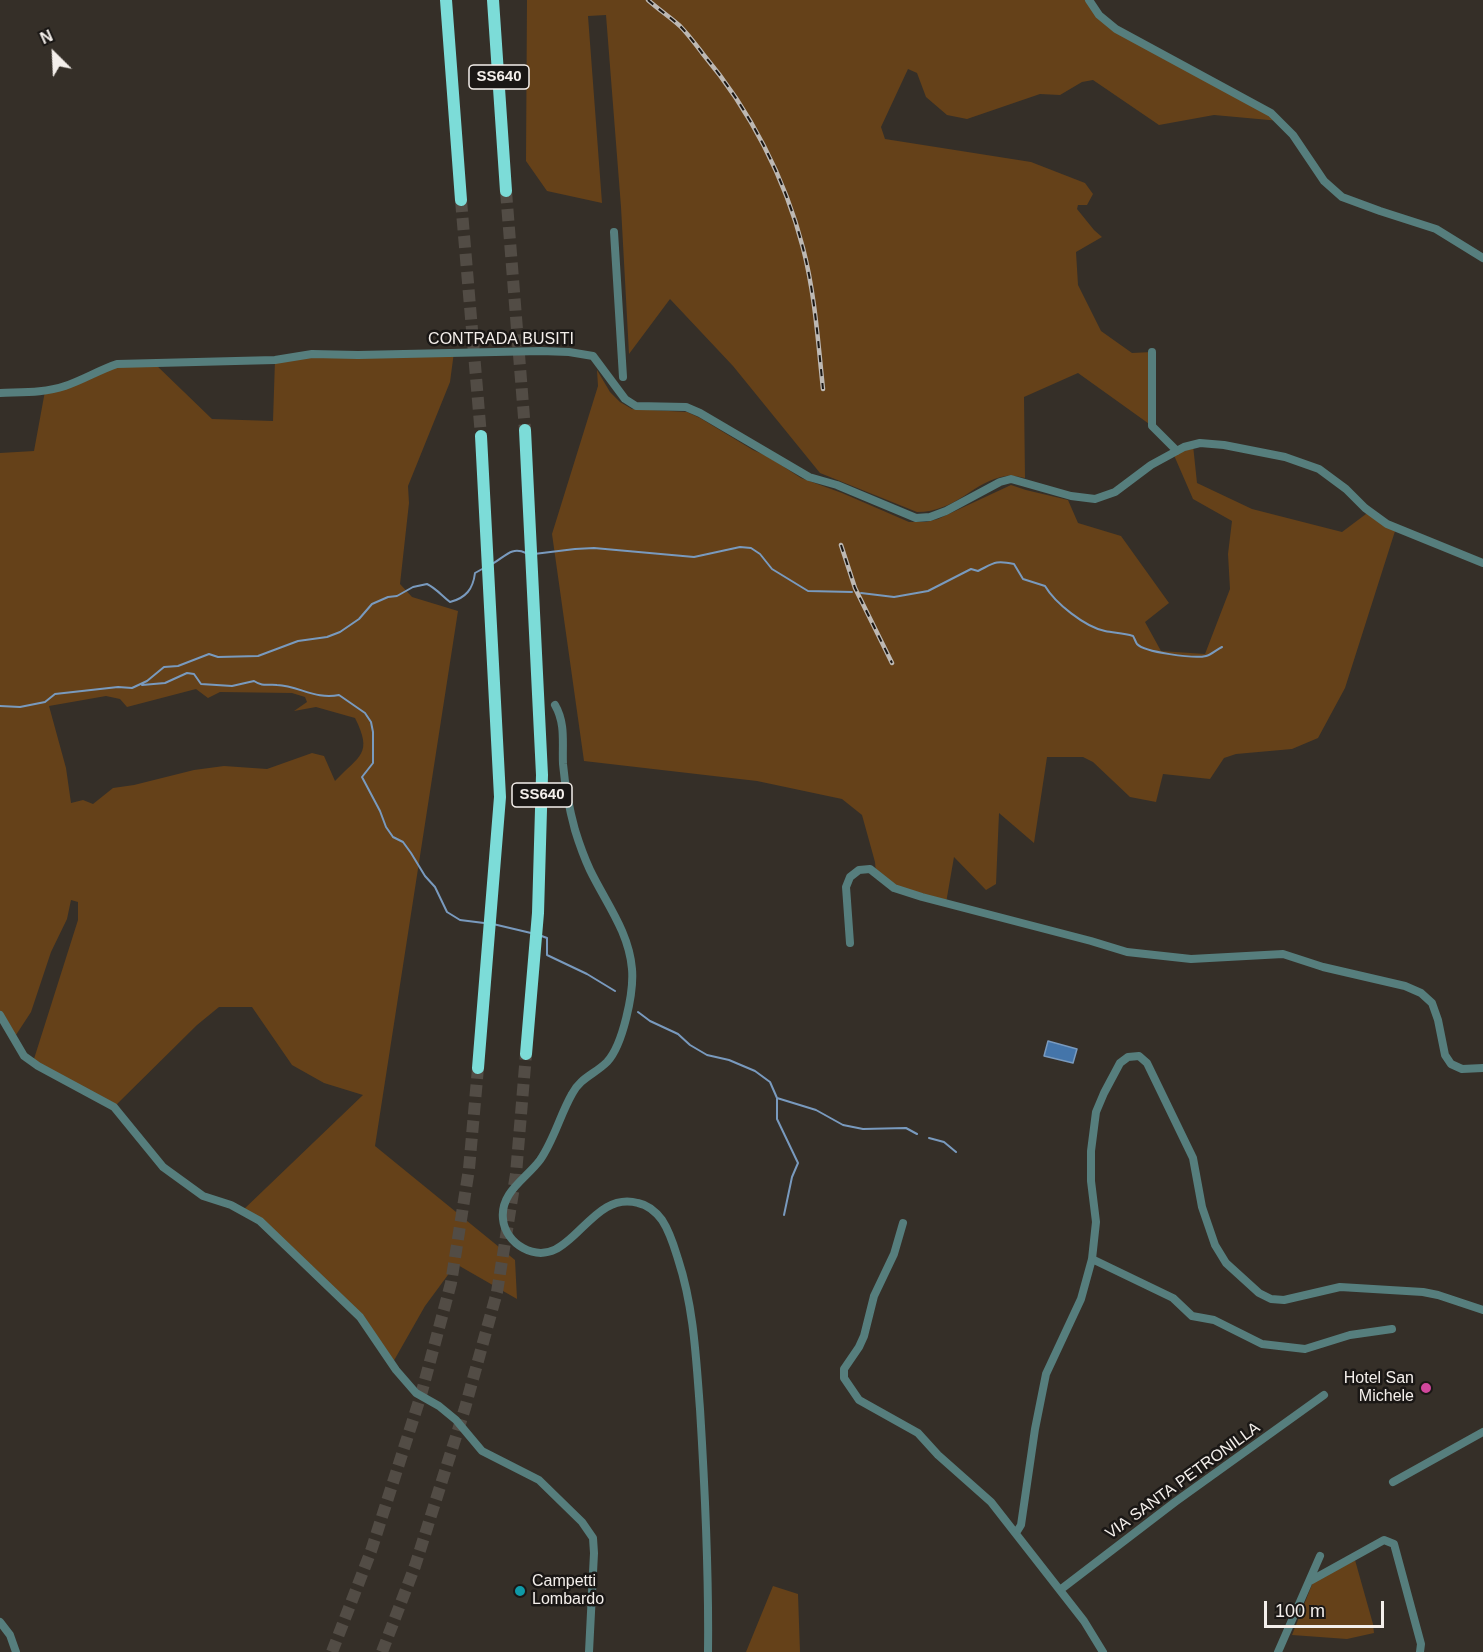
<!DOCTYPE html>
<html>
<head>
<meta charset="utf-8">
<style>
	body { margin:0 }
	#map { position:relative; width:1483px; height:1652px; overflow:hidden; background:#352f28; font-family:Arial,sans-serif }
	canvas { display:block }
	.north { position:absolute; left:24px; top:24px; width:60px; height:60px; -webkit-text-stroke:4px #1a1715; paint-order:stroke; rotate:336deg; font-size:16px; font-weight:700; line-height:24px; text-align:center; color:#f4efeb }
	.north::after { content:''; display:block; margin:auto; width:21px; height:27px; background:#f4efeb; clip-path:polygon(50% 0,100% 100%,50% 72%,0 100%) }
	.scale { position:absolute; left:1264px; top:1601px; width:120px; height:27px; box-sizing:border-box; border:3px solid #f4efeb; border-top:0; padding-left:8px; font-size:18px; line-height:21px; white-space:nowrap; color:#f4efeb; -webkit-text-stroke:4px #1a1715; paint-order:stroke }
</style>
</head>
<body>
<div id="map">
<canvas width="1483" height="1652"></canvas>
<div class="north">N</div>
<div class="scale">100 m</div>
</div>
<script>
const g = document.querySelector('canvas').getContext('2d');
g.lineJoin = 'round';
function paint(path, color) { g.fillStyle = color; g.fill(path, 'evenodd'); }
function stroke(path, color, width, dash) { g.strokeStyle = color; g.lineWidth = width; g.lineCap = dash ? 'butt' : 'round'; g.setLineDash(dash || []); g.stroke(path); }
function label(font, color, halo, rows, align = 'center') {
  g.font = font + ' Arial,sans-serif'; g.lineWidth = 5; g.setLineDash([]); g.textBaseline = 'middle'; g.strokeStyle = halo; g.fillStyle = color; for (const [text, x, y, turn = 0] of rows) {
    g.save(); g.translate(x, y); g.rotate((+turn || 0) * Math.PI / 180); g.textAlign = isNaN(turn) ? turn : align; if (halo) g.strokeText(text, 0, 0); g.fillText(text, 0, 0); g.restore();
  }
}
const green = new Path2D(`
	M527 0H1089L1099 15 1280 121 1214 115 1159 125 1093 80 1082 82 1060 95 1040 94 967 119 947 115 926 97 917 73 908 69 881 127 885 139 1031 162 1085 183 1093 194 1087 205H1078L1077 209 1094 230 1102 237 1076 252 1078 285 1101 331 1132 353 1152 352V426L1078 373 1024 397 1025 478C1019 477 1012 475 1006 476 973 481 957 512 917 512L820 473 733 366 670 299 629 354 621 207 606 15 588 16 602 203 547 191 526 161Z
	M454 352 450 382 408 486 409 503 400 584 412 597 458 611 375 1146 515 1260 517 1299 456 1264 425 1306 392 1364 360 1317 293 1251 242 1211 363 1095 324 1083 292 1065 252 1007H219L197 1025 114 1107 33 1062 78 920V902L71 900 67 919 51 952 31 1012 14 1038 0 1015V453L34 451 45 391 117 364 154 363 212 419 273 421 275 360 312 354ZM196 689 208 698 220 692 292 693 305 697 307 702 294 711 316 707 355 718C373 754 360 755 335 781L324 756 312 753 267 769 224 766 194 770 134 785 113 788 93 804 83 800 71 803 66 768 49 706 106 696 120 699 127 707Z
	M597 370 610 392 620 402 632 409 687 412 700 418 753 450 767 456 801 478 842 493 909 522H926L938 519 1011 485 1026 490 1068 500 1078 523 1121 536 1169 603 1145 622 1161 651 1205 654 1230 589 1228 554 1232 521 1193 499 1173 453 1193 445 1197 483 1252 509 1342 532 1370 511 1396 528 1345 688 1318 738 1292 749 1236 754 1224 758 1210 779 1163 774 1156 802 1130 797 1093 762 1083 757H1047L1034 843 999 813 996 884 986 890 954 857 946 903 894 888 876 874 875 862 862 815 842 799 757 781 584 761 552 534 598 386Z
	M1355 1560 1373 1624 1374 1633 1347 1639 1292 1635 1313 1582Z
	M773 1586 798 1594 800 1652H746Z`);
const water = new Path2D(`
	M1048 1041 1077 1049 1073 1063 1044 1056Z`);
const stream = new Path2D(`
	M534 554 575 549 594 548 694 557 740 547 751 548 760 554 772 569 808 591 852 592
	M492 564C505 557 511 546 526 553
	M861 593 894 597 928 591 971 569 978 571C994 563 995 560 1014 564L1023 579 1045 586C1055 603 1085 627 1105 631 1114 633 1123 633 1133 636 1134 637 1136 643 1137 644 1144 652 1194 659 1206 656 1211 655 1216 650 1222 647
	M142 685 165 683 187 673 194 674 201 684 232 686 254 681C263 687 267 684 277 685 299 686 316 700 339 695L365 713 371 722 373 732V763L362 777 380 811 386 827 393 837 403 842 411 853 425 876 435 887 447 912 460 920 484 923
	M0 706 20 707 45 702 55 694 118 687 132 688 147 681 164 667 178 666 209 654 218 657 258 656 298 641 327 637 340 632 359 619 372 604 388 597 397 596 413 587 427 584C437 589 442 596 450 602 466 598 473 589 475 573L484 568
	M493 924 531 933
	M539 935 547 938V955L587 974 615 991
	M638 1012 650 1021 678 1034 690 1045 707 1055 729 1060 755 1071 770 1082 777 1098 816 1110 843 1125 863 1129 906 1128 917 1134
	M777 1099V1119L798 1163 792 1177 784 1215
	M929 1138 944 1142 956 1152`);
const trunkTunnel = new Path2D(`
	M506 191 525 430
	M461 200 481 436
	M332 1652 371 1551 421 1395 451 1283 469 1169 478 1068
	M382 1652 415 1566 465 1408 497 1292 516 1174 526 1054`);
const minor = new Path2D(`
	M1089 0 1099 15 1116 29 1271 113 1293 135 1324 181 1342 197 1380 211 1436 229 1483 258
	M614 232 623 377
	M1152 352V426L1177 451
	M0 393C22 392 44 393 65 386 83 380 99 370 117 364L275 360 312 354 358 355 541 351 569 352 593 356 625 399 636 406 686 407 700 413 809 477 837 485 916 518 930 517 946 511 1000 482 1011 479 1071 496 1095 499 1115 492 1151 465 1184 447 1200 443 1224 445 1285 457 1319 469 1346 489 1365 508 1387 524 1483 563
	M555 705C566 724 562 744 563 764 565 786 569 808 575 830 579 843 584 857 590 870 606 903 629 932 632 969 634 992 623 1045 607 1062 595 1074 580 1078 572 1094 560 1115 554 1140 540 1160 526 1179 500 1192 503 1219 504 1231 512 1242 523 1248 571 1274 588 1189 638 1203 648 1205 656 1212 662 1220 670 1232 674 1246 678 1259 694 1308 696 1358 700 1409 705 1490 709 1571 708 1652
	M850 943 846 887 850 877 859 870 870 869 894 888 922 897 1091 941 1127 952 1191 959 1283 954 1323 967 1405 986 1421 993 1432 1003 1438 1020 1445 1055 1451 1064 1462 1069 1483 1068
	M0 1015 24 1056 38 1066 114 1107 163 1167 203 1196 231 1205 260 1221 360 1317 396 1370 416 1393 439 1406 456 1420 482 1451 539 1480 582 1522 593 1538 594 1553 589 1652
	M903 1223 894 1254 874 1296 864 1336 859 1347 844 1369V1378L859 1400 918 1433 938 1455 991 1502 1084 1621 1103 1652
	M1092 1259 1173 1298 1192 1316 1214 1320 1262 1344 1305 1349 1350 1335 1392 1329
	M1393 1482 1483 1432
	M1016 1533 1021 1525 1035 1429 1046 1374 1081 1299 1092 1259 1096 1222 1091 1181V1151L1096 1112 1104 1093 1120 1063 1128 1057 1139 1056 1147 1063 1193 1158 1202 1207 1215 1245 1226 1263 1259 1293 1271 1299 1284 1300 1340 1287 1423 1292 1438 1295 1483 1310
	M1310 1581 1384 1540 1394 1544 1421 1644 1420 1652
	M1060 1590 1175 1502 1324 1395
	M0 1622 10 1635 16 1652
	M1278 1652 1320 1556`);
const trunk = new Path2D(`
	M446 0 461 200
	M493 0 506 191
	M525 430 542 775 538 913 526 1054
	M478 1068 500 797 481 436`);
const rail = new Path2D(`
	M648 0C658 9 670 17 680 26 688 34 696 45 703 54 750 110 785 178 803 248 815 294 818 342 823 389
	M841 545 855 588 892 663`);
const markers = [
	[1426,1388,6,"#d1479c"],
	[520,1591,6,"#0f9aa8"]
];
const shields = [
	[499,77,60],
	[542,795,60]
];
const shieldNames = [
	["SS640",499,77],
	["SS640",542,795]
];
const streetNames = [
	["CONTRADA BUSITI",501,340],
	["VIA SANTA PETRONILLA",1183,1481,-36]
];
const poiNames = [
	["Hotel San",1414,1379],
	["Michele",1414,1397],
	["Campetti",532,1582,"left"],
	["Lombardo",532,1600,"left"]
];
paint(green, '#654119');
paint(water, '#4475aa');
stroke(water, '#799abe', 1.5);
stroke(stream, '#799abe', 2);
stroke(trunkTunnel, '#524c45', 12, [12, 6]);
stroke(minor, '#567e7d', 8);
stroke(trunk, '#7cdcd8', 12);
stroke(rail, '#bdb8b3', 4.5);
stroke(rail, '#1a1715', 2, [7]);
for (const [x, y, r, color] of markers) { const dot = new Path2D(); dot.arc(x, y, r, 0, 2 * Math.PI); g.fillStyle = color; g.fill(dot); stroke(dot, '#1a1715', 2); }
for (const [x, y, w] of shields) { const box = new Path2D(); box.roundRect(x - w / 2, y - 12, w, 24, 4.5); g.fillStyle = '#1a1715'; g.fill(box); stroke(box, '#f4efeb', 1.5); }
label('bold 15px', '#f4efeb', null, shieldNames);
label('16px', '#f4efeb', '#1a1715', streetNames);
label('16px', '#f4efeb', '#1a1715', poiNames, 'right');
</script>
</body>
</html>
